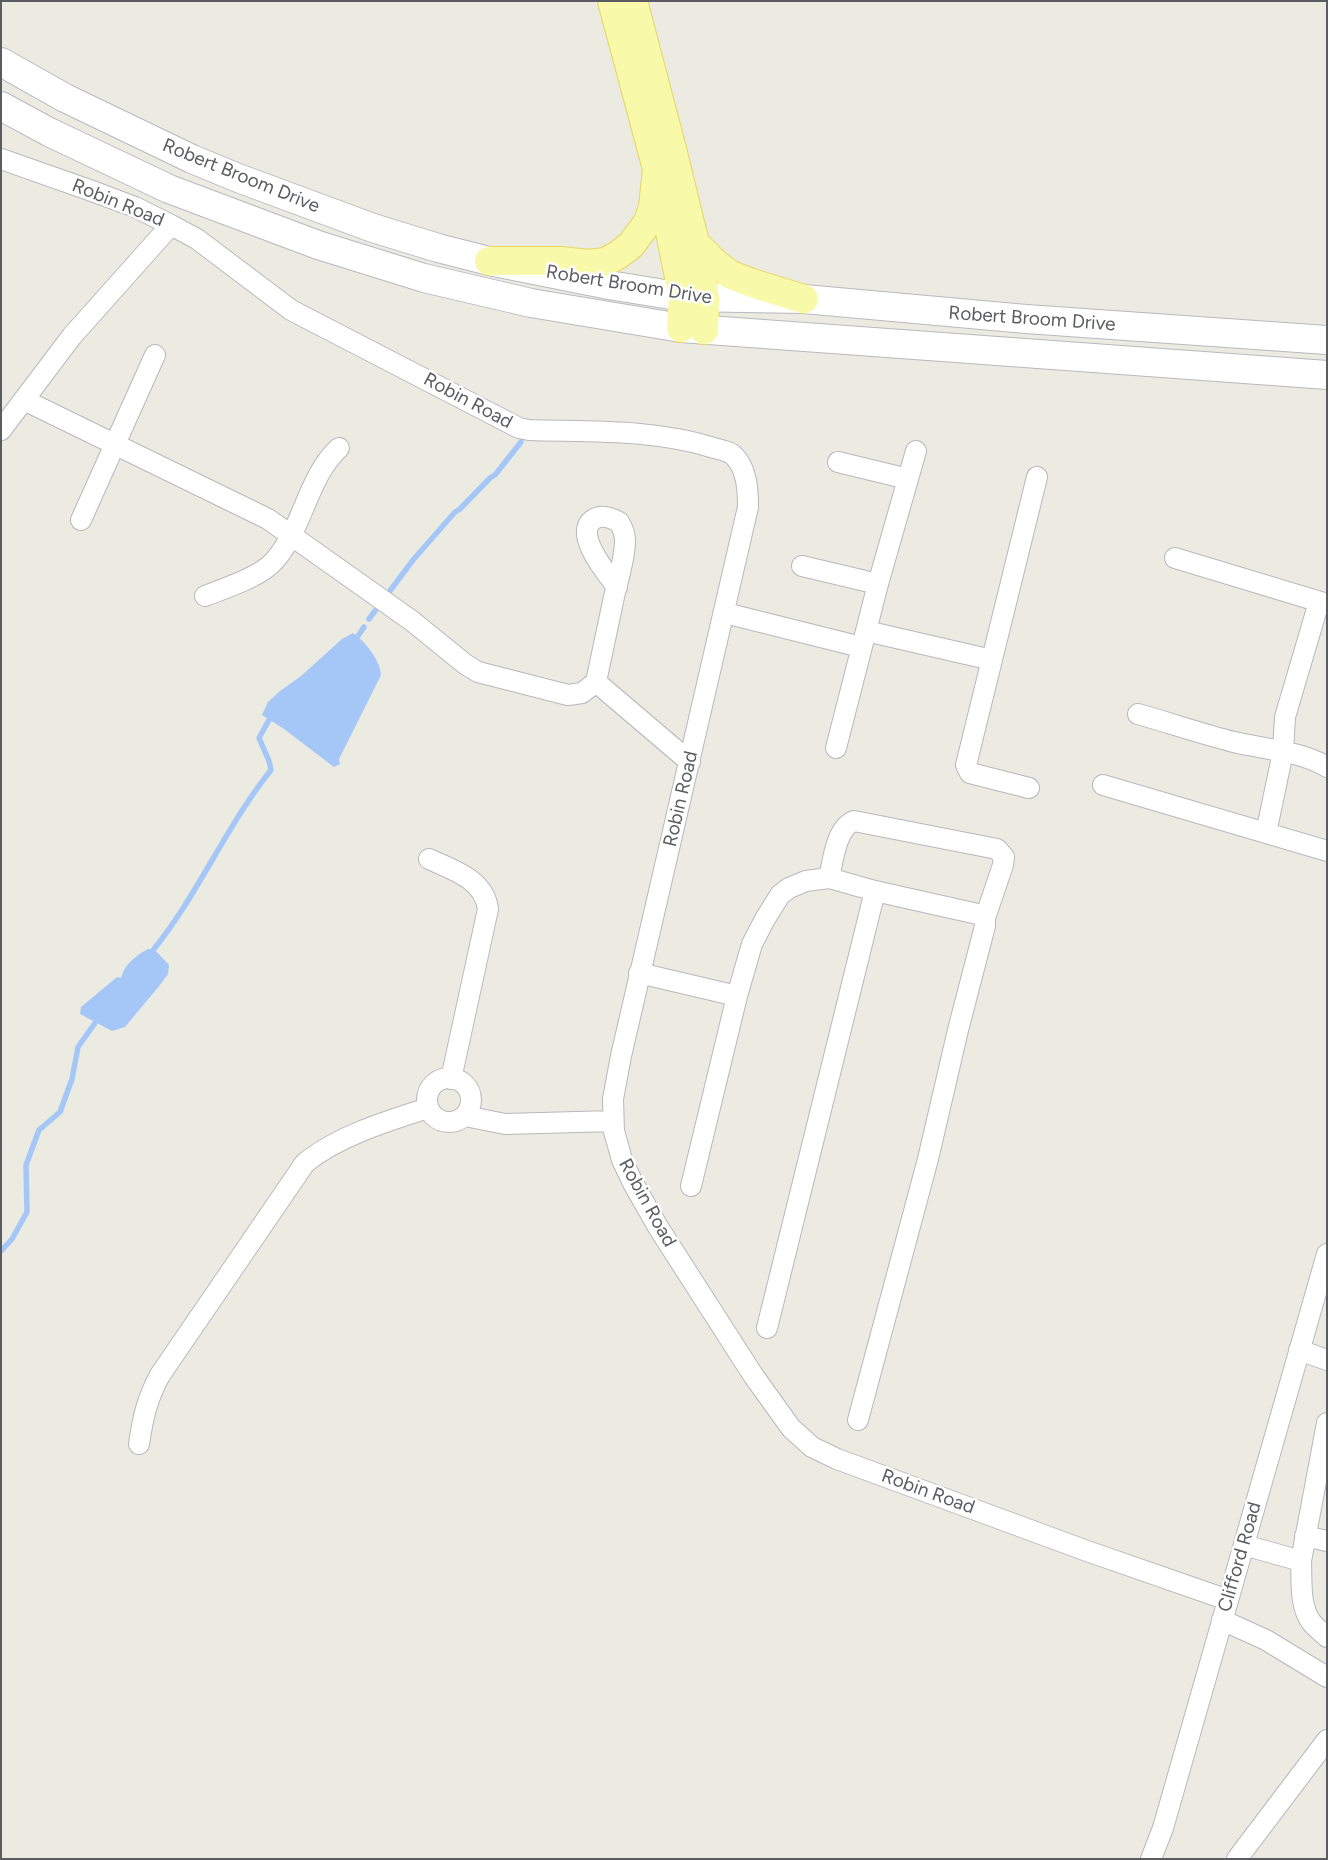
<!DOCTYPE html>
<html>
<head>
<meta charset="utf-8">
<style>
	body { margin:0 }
	#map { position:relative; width:1328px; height:1860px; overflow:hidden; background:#ecebe2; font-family:Figtree,sans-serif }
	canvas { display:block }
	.frame { position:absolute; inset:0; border:2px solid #5a5c61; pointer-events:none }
</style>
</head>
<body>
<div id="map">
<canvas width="1328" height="1860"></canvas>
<div class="frame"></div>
</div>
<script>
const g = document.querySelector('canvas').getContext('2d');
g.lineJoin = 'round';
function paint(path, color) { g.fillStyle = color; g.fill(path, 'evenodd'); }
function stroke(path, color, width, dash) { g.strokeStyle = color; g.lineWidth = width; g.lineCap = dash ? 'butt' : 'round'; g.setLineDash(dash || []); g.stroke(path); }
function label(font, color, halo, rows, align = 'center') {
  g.font = font + ' Figtree,sans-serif'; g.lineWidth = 5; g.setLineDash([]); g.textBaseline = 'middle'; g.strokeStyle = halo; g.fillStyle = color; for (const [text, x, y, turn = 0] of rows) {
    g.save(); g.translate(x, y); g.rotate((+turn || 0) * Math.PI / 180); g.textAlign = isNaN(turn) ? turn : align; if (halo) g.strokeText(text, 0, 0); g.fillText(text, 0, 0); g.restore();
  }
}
const water = new Path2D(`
	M353 633C364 640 381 661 381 675L339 759 340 764 334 767 284 729 262 715 268 702 280 691 301 676 342 639Z
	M148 949H154L169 965 168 974 160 985 125 1027 112 1031 80 1014 81 1007 117 977 121 978C124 965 136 955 148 949Z`);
const stream = new Path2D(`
	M369 619 413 560 455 512 460 509 490 478 495 475 521 442
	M358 636 364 627
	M154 949C199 893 226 826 271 770L269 761 259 738 269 720
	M1 1251 12 1239 27 1212 26 1165 39 1130 60 1112 72 1079 78 1047 95 1023`);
const street = new Path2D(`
	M1 159 92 191 135 207 171 225 197 239 291 310 519 428 529 430C591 432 654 429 714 448 721 450 730 451 735 457 747 470 748 490 748 507L621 1056 613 1099 614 1131 622 1160 633 1183 658 1227 753 1375 791 1428 812 1447 837 1459 1087 1551 1228 1600
	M24 400 268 519 412 621 465 664 478 672 568 695 582 693 596 682C602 654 608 626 614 597 618 579 625 559 625 540 625 533 622 527 619 522 612 518 603 515 596 518 570 530 607 574 617 587
	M1 430 72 336 171 225
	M838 462 908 479
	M81 520 155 355
	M1175 558 1327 604
	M802 566 878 584
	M205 596C225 588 261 577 275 560 303 528 308 476 339 448
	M725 613 861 647
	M866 631 992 660
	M596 682 690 762
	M1138 714C1170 723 1202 734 1234 742 1263 749 1301 751 1327 767
	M836 748 878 584 916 451
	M1103 785 1327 851
	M1029 788 970 773 966 765 1037 477
	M1266 833 1283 752 1285 717 1319 602
	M429 859C453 870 484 879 488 909L451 1079
	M829 878C833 861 836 828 854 821L997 849 1004 857 1003 865 985 918
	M639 973 737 996
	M427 1100a22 22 0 1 1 44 0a22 22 0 1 1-44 0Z
	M465 1116 505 1124 613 1121
	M691 1186 737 996 752 944 765 919 780 895 789 888 806 881 829 878 875 891 982 915 985 918V926L958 1030 928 1159 858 1420
	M767 1328 875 891
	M1299 1350 1327 1360
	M139 1444C143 1417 147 1399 160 1375L305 1163C338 1136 387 1121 428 1108
	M1305 1536 1327 1541
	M1244 1545 1301 1561C1302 1580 1299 1607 1312 1623 1316 1628 1322 1632 1327 1637
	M1301 1561 1327 1423
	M1222 1620 1266 1640 1327 1677
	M1151 1859 1163 1828 1327 1254
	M1237 1859 1327 1740`);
const secondary = new Path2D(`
	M1 62 65 98 192 159 238 178 373 228 438 248 489 261 609 285 683 297 804 299 1026 319 1327 340
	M1 106 49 132 169 189 318 245 424 278 531 303 681 328 1327 375`);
const primary = new Path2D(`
	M633 1 673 153 695 243 717 265 731 275 752 283 804 299
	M661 187 683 297 681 328
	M695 243 705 299 704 330
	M489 261H561L589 264 605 262 618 255 631 245 648 222 653 207 657 169 612 1`);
const streetNames = [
	["Robert Broom Drive",241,176,22],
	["Robin Road",118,203,22],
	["Robert Broom Drive",629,285,9],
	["Robert Broom Drive",1032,319,4],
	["Robin Road",468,401,28],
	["Robin Road",681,799,-77],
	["Robin Road",647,1203,61],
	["Robin Road",928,1492,20],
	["Clifford Road",1240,1557,-74]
];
paint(water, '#a5c7f8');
stroke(stream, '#a5c7f8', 5.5);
stroke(street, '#b7b8bd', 22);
stroke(secondary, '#b7b9bf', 30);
stroke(primary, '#e6d660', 30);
stroke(street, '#fff', 20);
stroke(secondary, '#fff', 28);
stroke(primary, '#f9f9aa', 28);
label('19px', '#5a5c61', '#fff', streetNames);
</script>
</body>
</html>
